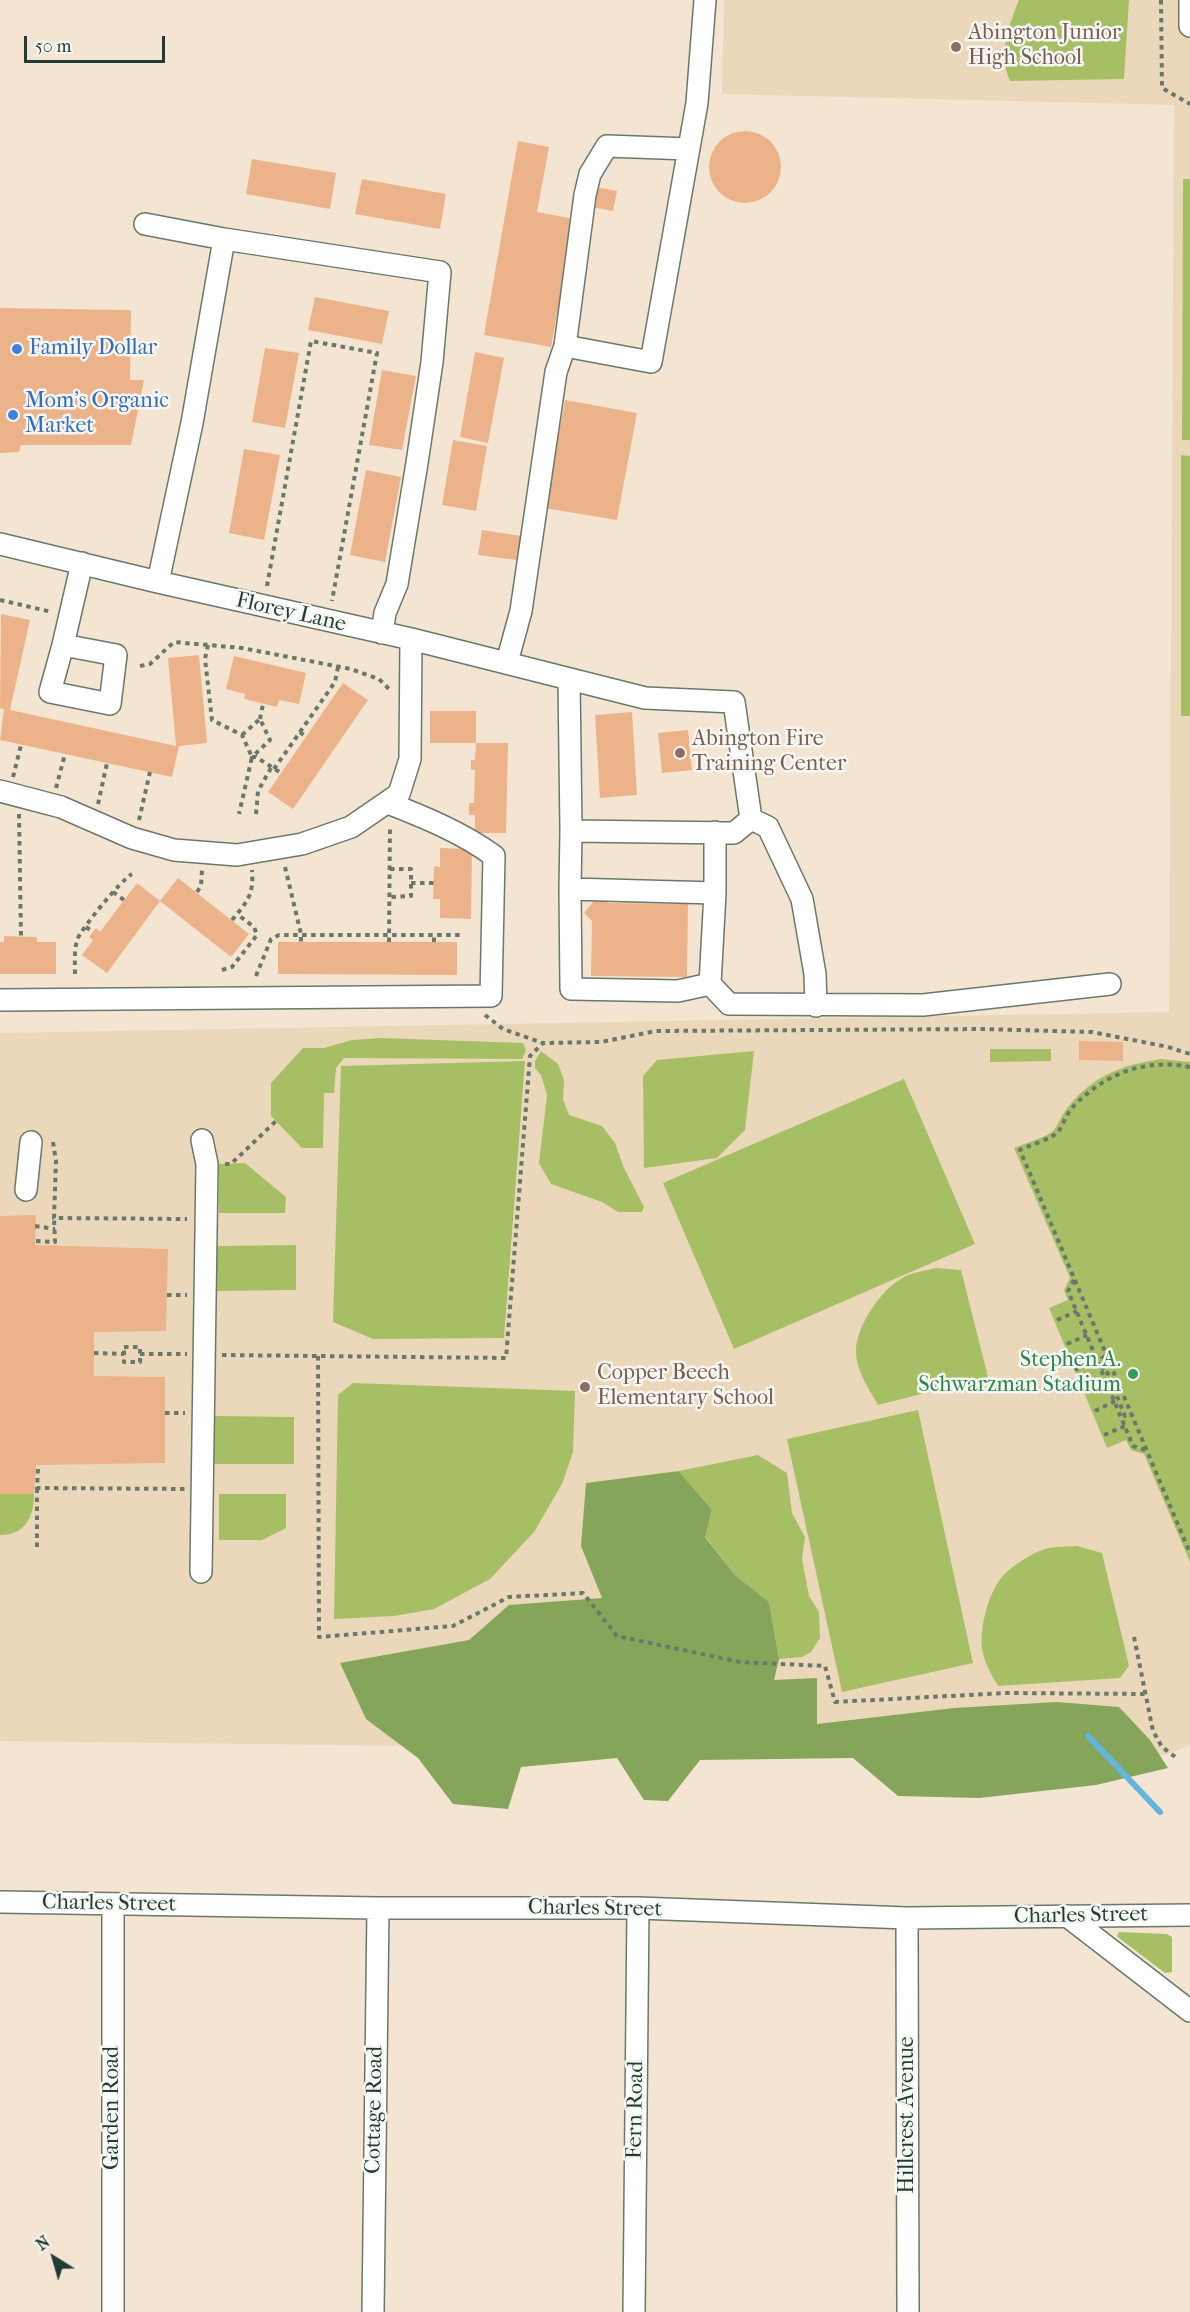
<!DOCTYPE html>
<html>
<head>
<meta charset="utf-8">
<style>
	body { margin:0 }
	#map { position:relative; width:1190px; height:2312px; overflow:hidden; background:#f4e5d2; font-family:"IM FELL French Canon",serif }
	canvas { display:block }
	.north { position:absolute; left:24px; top:2228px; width:60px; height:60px; -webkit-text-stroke:4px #f6f6f2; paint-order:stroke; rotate:323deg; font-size:16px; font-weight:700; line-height:24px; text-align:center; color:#1f3d34 }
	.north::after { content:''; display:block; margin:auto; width:21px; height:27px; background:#1f3d34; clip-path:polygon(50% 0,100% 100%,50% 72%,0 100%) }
	.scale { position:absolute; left:24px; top:36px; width:141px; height:27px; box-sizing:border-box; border:3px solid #1f3d34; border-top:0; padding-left:8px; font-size:18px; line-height:21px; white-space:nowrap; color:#1f3d34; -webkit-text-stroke:4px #f6f6f2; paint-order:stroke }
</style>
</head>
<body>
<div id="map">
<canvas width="1190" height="2312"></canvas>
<div class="north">N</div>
<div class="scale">50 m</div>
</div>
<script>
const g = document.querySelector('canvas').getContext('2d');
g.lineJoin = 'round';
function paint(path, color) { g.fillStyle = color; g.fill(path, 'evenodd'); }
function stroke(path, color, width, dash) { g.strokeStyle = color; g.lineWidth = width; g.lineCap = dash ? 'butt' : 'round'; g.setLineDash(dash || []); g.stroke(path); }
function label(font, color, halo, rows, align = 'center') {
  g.font = font + ' "IM FELL French Canon",serif'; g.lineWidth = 5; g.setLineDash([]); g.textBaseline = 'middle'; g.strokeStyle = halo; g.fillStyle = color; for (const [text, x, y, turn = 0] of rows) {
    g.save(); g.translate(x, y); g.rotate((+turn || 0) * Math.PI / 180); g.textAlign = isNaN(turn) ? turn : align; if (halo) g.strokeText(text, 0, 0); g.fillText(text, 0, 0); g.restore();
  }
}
const built = new Path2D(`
	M724 0H1190V1745L1165 1755 0 1741V1033L1169 1012 1174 105 722 94Z`);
const green = new Path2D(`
	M1019 0H1129L1124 79 1010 81C998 55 1009 24 1019 0Z
	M1183 179H1190V440H1182Z
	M1181 455 1190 456V716H1181Z
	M381 1038 523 1043 526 1050 522 1059 344 1058 336 1068 334 1093H324L323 1148H302L271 1116V1083L303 1048H324L352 1040Z
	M990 1049H1051V1061L990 1062Z
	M541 1051 558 1064 564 1080 563 1099 569 1115 602 1126 615 1143 624 1168 644 1207 642 1212H618L602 1202 551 1184 539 1163 547 1095 541 1075 535 1068V1061Z
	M754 1051 745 1130 717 1158 644 1168 643 1076 657 1060Z
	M1161 1059 1190 1062V1562L1144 1454 1131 1450 1126 1440 1107 1448 1049 1308 1068 1300 1064 1290 1070 1278 1014 1148C1023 1144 1047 1137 1053 1131 1059 1124 1062 1114 1068 1107 1094 1075 1122 1065 1161 1059Z
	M525 1061 504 1338 373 1339 333 1322 341 1066Z
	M904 1079 975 1244 734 1349 663 1183Z
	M245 1163 286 1197 285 1213H219V1164Z
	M296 1245V1290L217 1291V1246Z
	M936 1268 961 1270 988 1377 878 1405C869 1389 857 1372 856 1354 854 1328 882 1288 904 1277 913 1272 926 1271 936 1268Z
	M353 1383 575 1391 573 1452 562 1484 534 1532 490 1579 434 1609 394 1616 334 1619 338 1395Z
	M918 1410 973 1663 842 1692 787 1439Z
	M215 1416 294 1417V1464H214Z
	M758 1455 787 1473 792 1513 805 1537 802 1559 809 1596 819 1612 820 1638 811 1652 802 1657 779 1659 769 1602 735 1575 705 1536 712 1510 679 1471Z
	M0 1494H34C34 1516 26 1535 0 1535Z
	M219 1494H286V1528L262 1540H219Z
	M1077 1546 1102 1553 1129 1666 1120 1678 998 1686C991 1674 984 1662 982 1648 980 1626 988 1594 1002 1577 1010 1567 1036 1550 1049 1548 1058 1546 1068 1547 1077 1546Z
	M1119 1932 1167 1934 1172 1937V1972L1165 1973 1119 1938 1117 1936Z`);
const forest = new Path2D(`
	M679 1471 712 1510 705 1537 735 1575 769 1602 779 1659 774 1680 817 1678V1724L954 1708 1057 1702 1119 1707 1150 1740 1168 1768 1096 1785 979 1798 898 1796 853 1758 700 1760 668 1801 644 1800 617 1758 521 1767 508 1809 453 1804 418 1758 366 1719 340 1663 469 1640 509 1605 602 1598 581 1546 586 1483Z`);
const stream = new Path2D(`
	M1088 1736 1160 1812`);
const building = new Path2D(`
	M709 167a36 36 0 1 1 72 0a36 36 0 1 1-72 0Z
	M518 141 549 147 537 212 574 219 551 347 484 335Z
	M252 159 336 173 330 209 246 194Z
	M362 179 446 194 440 229 355 214Z
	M596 187 617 191 613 211 592 207Z
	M315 297 389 311 382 344 308 330Z
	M0 308 131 310 130 380H144L131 445H21L19 452 0 453Z
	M265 348 299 353 285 428 252 422Z
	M475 352 504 358 488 443 460 437Z
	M382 370 416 376 402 450 369 445Z
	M565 400 637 413 617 520 545 508Z
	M453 440 487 446 476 511 442 505Z
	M244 449 280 455 264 540 229 533Z
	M366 470 401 477 385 562 350 555Z
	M482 530 521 536 517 560 478 555Z
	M1 614 30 620 10 710 176 746 168 658 199 655 207 743 179 746 172 777 0 740 4 709 0 708Z
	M234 656 306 673 299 704 279 700 277 707 244 699 245 694 226 689Z
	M343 683 368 700 293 809 268 792Z
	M430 711H476V743H430Z
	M632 712 637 795 600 798 595 715Z
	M688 730 692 770 662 773 658 733Z
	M476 743H508L506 833H475V815H469V803H474L475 770H471V760H475Z
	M440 848 472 849 471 919 440 918V899H433L434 866 440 867Z
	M178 878 249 934 231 957 160 901Z
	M137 883 160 901 107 973 82 955 93 940 89 937 96 928 100 932Z
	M599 895 608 903 688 904 687 977 591 976 592 921 584 913Z
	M4 936 37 937V942H56V974H0V942H4Z
	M278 942H457V975L278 974Z
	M1079 1041 1123 1042V1061L1079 1060Z
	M36 1215 35 1245 168 1249 166 1331 94 1332V1376L165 1377V1463L36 1465 34 1494H0V1216Z`);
const path = new Path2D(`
	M1161 0 1162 88 1190 104
	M267 586 311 341 377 353 332 601
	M0 600 52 612
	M208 645 205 659 212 720 242 735 252 757 239 814
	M140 666 150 664 174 642 242 648 351 669 379 679 391 691
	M260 719 263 704
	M300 732 306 737
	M242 735 260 719 270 740 252 757H256L281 773
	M274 769 335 682 338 667
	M13 777 21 745
	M56 788 65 754
	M98 804 107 763
	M19 814 21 936
	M256 814 258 791 271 768
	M139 820 150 772
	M285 867 301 934V942
	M390 869H411V896L391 897
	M411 883H434
	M113 892 124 900
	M197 892 201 886 202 870
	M232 920C247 902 254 895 252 870
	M86 927 93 932
	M389 942 390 826
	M434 942V935
	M222 970 232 967 257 935 254 927 237 914
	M75 974C75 963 74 951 77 940 81 929 121 880 132 874
	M256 976 271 939 279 935H460
	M485 1015 503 1029 543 1043
	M1190 1067C1145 1058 1103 1074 1072 1108 1066 1115 1063 1125 1058 1132 1053 1138 1028 1146 1020 1150L1190 1553
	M53 1142 56 1161 54 1218 187 1219
	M225 1164H231L276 1121
	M35 1226 55 1229
	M36 1241 55 1242 54 1218
	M1074 1280 1068 1291 1133 1446 1145 1450
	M167 1295H187
	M1057 1320 1077 1311
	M1067 1344 1087 1335
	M124 1347H140V1362H124Z
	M94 1353 124 1354
	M140 1354H187
	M1095 1354 1074 1363 1085 1391 1107 1382
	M222 1355 506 1358 530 1056 543 1043 601 1042 656 1031 983 1029 1092 1032 1168 1047 1190 1054
	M318 1356 319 1637 453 1626 509 1597 583 1593 617 1636 740 1662 825 1666 835 1702 1006 1693 1145 1694
	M1105 1367 1102 1358 1106 1356
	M1101 1369 1105 1367 1125 1416 1131 1414
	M1095 1411 1115 1401
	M165 1413H185
	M1104 1435 1125 1426
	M38 1469 37 1488 186 1489
	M37 1547V1488
	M1134 1637 1153 1731 1162 1747 1178 1759`);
const minor = new Path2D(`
	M1190 0V26
	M145 224 224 239
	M565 346 651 362 697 103 705 0
	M0 544 158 582 411 639 645 698 734 702 751 819 734 833 571 831 569 679
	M158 582 192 423 224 239 440 272 432 362 417 463 397 584 385 613 382 633
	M63 645 50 692 110 704 116 655 63 645 82 563
	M507 662 521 611 556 372 565 346 585 195 590 174 607 146 689 149
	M0 791 61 807 132 838 174 850 237 855 302 844 351 827 399 794 410 759 411 639
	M751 819 768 827 802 899 815 974 816 1006
	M571 831 570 889 715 893V832
	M570 889 571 989 678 991 710 984
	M715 893 710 984 729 1004 923 1005 1110 984
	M0 1000 491 996 494 856C463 833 424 817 388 803
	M26 1190 31 1142
	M201 1572 207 1164 202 1140
	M0 1902 378 1908H638L907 1918 1190 1915
	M1067 1916 1190 2011
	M907 1918 908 2312
	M113 2312V1905
	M373 2312 378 1908
	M634 2312 638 1908`);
const markers = [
	[956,47,6,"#8d6e63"],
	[17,349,6,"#3f7fe0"],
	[13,415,6,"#3f7fe0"],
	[680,753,6,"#8d6e63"],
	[1133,1374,6,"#2e9e5b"],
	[585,1387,6,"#8d6e63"]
];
const educationNames = [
	["Abington Junior",968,34],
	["High School",968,59],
	["Abington Fire",692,740],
	["Training Center",692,765],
	["Copper Beech",597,1374],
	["Elementary School",597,1399]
];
const shopNames = [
	["Family Dollar",29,349],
	["Mom's Organic",25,402],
	["Market",25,427]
];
const streetNames = [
	["Florey Lane",291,613,13],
	["Charles Street",109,1904,1],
	["Charles Street",595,1909,1],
	["Charles Street",1081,1916,-1],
	["Garden Road",113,2108,-90],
	["Cottage Road",375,2110,-89],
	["Fern Road",636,2110,-89],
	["Hillcrest Avenue",908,2115,-90]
];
const leisureNames = [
	["Stephen A.",1121,1361],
	["Schwarzman Stadium",1121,1386]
];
paint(built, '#ebd8ba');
paint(green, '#a7bf64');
paint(forest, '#85a65a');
stroke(stream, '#63b4de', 6);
paint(building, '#ecb38a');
stroke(minor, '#6a786b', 24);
stroke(path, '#6a786b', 4, [4.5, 4.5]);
stroke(minor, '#fff', 21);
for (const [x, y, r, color] of markers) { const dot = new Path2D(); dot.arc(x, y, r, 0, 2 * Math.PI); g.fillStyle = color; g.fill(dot); stroke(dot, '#f6f6f2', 2); }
label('22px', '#785e54', '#f6f6f2', educationNames, 'left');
label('22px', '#366cbe', '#f6f6f2', shopNames, 'left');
label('22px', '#1f3d34', '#f6f6f2', streetNames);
label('22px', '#27864d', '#f6f6f2', leisureNames, 'right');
</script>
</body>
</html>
